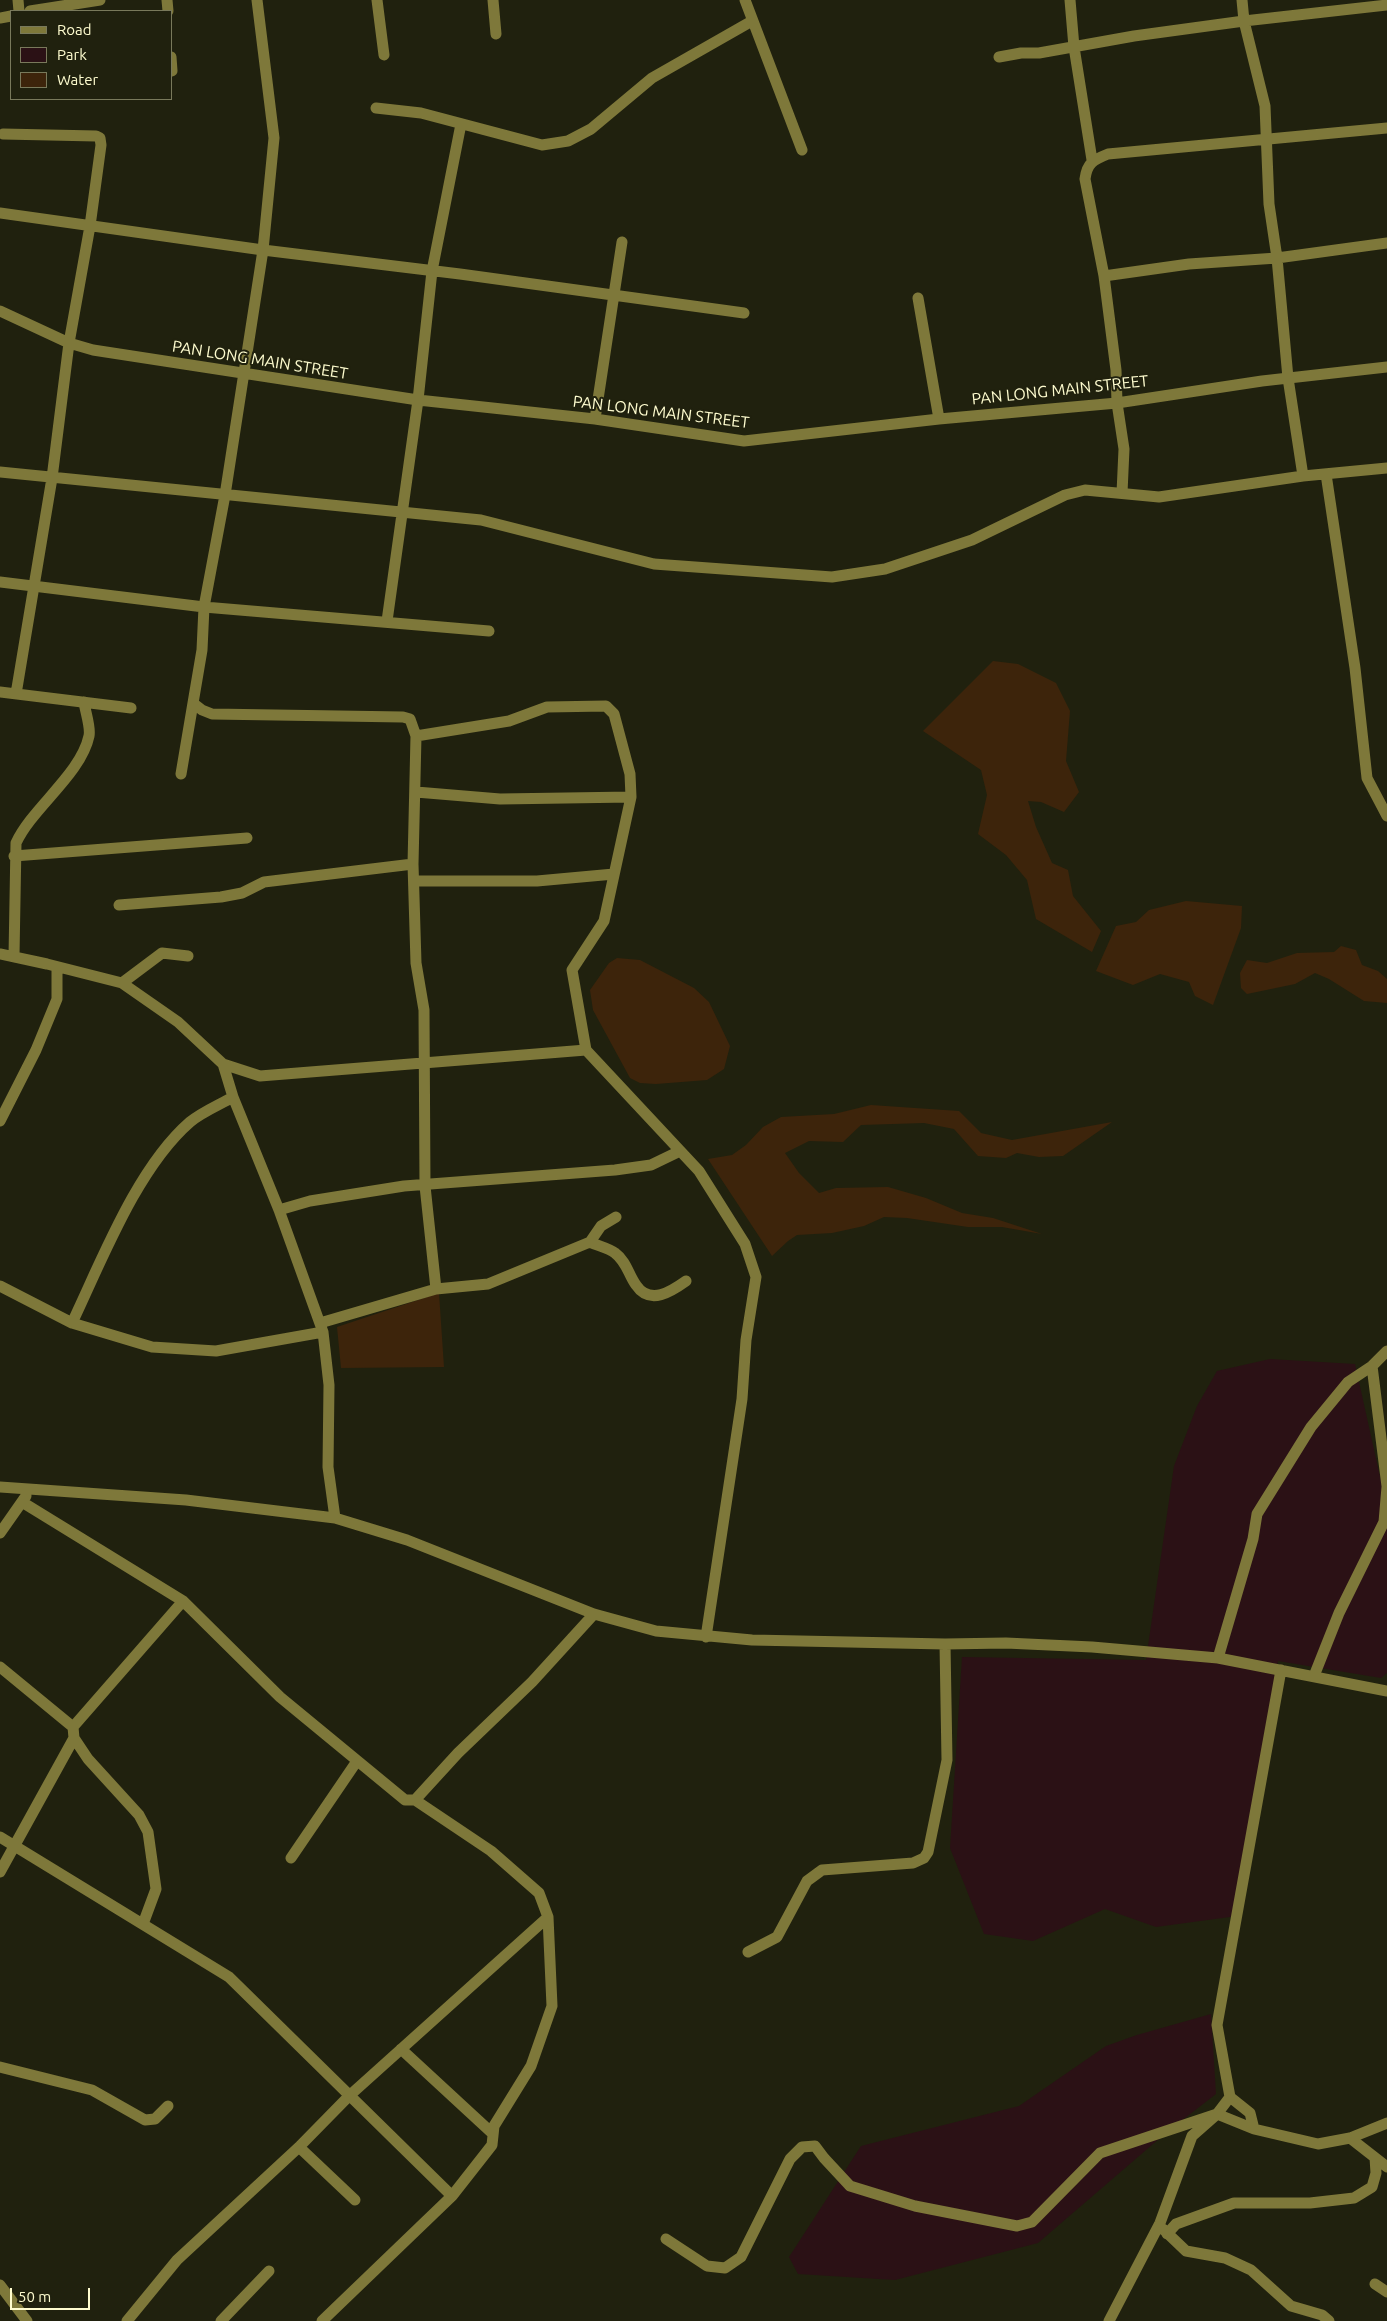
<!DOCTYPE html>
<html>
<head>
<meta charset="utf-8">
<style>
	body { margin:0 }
	#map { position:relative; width:1387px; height:2321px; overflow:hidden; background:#20210e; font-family:Ubuntu,sans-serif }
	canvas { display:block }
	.legend { position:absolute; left:10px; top:10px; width:162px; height:90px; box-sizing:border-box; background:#20210e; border:1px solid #79795b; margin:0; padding:6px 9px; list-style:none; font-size:15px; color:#fefccf }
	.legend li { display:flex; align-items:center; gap:10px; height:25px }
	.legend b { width:25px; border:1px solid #79795b }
	.scale { position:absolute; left:10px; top:2288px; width:80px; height:22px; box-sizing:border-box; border:2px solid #fefccf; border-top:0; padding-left:6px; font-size:15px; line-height:18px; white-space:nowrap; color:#fefccf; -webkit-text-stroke:4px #20210e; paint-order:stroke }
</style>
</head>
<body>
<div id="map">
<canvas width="1387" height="2321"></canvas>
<ul class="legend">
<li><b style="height:6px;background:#7e783a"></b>Road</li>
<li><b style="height:14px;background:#2b1115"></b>Park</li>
<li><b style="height:14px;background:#3d240b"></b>Water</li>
</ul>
<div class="scale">50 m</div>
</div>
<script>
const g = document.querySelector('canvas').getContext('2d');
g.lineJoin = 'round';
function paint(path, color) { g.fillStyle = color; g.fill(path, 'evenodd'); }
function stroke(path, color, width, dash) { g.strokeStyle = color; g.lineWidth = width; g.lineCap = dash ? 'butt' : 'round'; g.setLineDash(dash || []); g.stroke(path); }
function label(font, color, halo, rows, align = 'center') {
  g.font = font + ' Ubuntu,sans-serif'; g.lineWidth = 4; g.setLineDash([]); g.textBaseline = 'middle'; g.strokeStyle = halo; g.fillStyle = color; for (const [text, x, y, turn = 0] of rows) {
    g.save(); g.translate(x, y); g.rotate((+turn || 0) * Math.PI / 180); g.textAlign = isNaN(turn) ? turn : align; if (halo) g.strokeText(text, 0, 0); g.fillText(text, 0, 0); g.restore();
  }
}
const green = new Path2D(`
	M1270 1359 1355 1364 1381 1481 1387 1487V1673L1381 1678 1278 1661 1237 1916 1156 1927 1105 1909 1033 1941 984 1934 950 1848 962 1657 1146 1660 1174 1466 1197 1406 1217 1371Z
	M1211 2014 1216 2094 1167 2132 1038 2243 895 2280 798 2274 789 2257 861 2146 1019 2106 1106 2046 1137 2035Z`);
const water = new Path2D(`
	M993 661 1018 664 1056 683 1070 711 1066 761 1079 792 1064 812 1041 802 1028 801 1036 827 1052 863 1068 870 1073 896 1101 931 1092 952 1036 919 1027 880 1006 855 978 834 987 795 981 770 923 731Z
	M1186 901 1242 906 1241 928 1213 1005 1195 996 1189 982 1160 974 1133 985 1096 971 1116 926 1136 922 1149 910Z
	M1341 946 1356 950 1362 965 1378 971 1387 979V1003L1364 1001 1329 979 1315 973 1295 984 1247 994 1241 988 1240 973 1247 960 1267 963 1297 953 1334 952Z
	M617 958 640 960 694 988 709 1002 730 1046 724 1069 707 1080 656 1084 640 1083 630 1078 593 1010 590 990 609 963Z
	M871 1105 959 1111 981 1133 1012 1140 1112 1122 1063 1156 1039 1157 1017 1153 1006 1158 978 1156 954 1129 924 1123 861 1125 843 1142 809 1141 785 1153 799 1173 819 1193 836 1188 888 1187 926 1198 962 1213 993 1218 1042 1234 1002 1227H968L907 1218 884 1217 864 1226 832 1233 797 1235 788 1241 772 1256 708 1159 732 1155 746 1145 763 1127 781 1117 834 1114Z
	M439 1293 444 1367 341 1368 337 1327Z`);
const minor = new Path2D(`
	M18 0 19 11
	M167 0 168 11
	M257 0 274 138 263 250 225 495 204 607 202 650 193 703 202 710 212 714 403 717 410 719 416 736 413 864 416 963 424 1010 425 1186 436 1289
	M377 0 384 55
	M493 0 496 34
	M745 0 802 150
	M1070 0 1074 47 1092 160
	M1242 0 1244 21 1265 106 1269 204 1277 258 1288 378 1303 476
	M30 11 100 0
	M0 18 11 16
	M171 57 172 71
	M999 57 1021 53H1039L1134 36 1244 21 1387 5
	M376 108 421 113 542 145 568 141 591 129 652 78 752 21
	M3 134 96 136 100 138 101 145 90 226 69 343 52 478 16 694
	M0 213 263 250 460 274 744 313
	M1104 276 1189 264 1277 258 1387 243
	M918 298 939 419
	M0 311 69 343 93 350 418 400 595 419 744 441 939 419 1117 403 1262 381 1387 367
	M595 419 622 242
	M0 472 481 520 654 564 832 577 885 569 972 540 1065 495 1085 490 1159 497 1303 476 1387 468
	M1326 474 1355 668 1367 778 1387 816
	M1122 493 1124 449 1117 403 1116 370 1104 276 1085 179C1087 163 1093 160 1108 154L1387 128
	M0 582 204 607 489 631
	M387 621 418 400 432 271 461 124
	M0 692 131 708
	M416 736 509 721 547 707 606 706 614 714 630 774 631 797 604 921 572 970 586 1050 699 1171 745 1244 756 1277 746 1340 742 1399 706 1637
	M181 774 193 703
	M416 792 500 799 631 797
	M14 856 247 838
	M414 881H537L614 874
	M119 905 221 897 242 893 264 882 413 864
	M0 954 47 964 122 983 178 1022 223 1064 260 1076 586 1050
	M14 956 16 843C32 808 81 774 89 736 91 727 85 711 84 702
	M122 983 162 953 188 956
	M223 1064 233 1097 279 1210 323 1332 329 1385 328 1467 335 1518
	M0 1121 36 1050 57 999V967
	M279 1210 310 1201 404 1186 615 1170 651 1165 680 1151
	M590 1242 601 1226 616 1217
	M0 1286 72 1323 152 1347 216 1351 323 1332
	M72 1323C102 1260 137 1168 190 1122 202 1112 219 1105 233 1097
	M320 1323 436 1289 488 1284 590 1242C598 1246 609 1248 615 1253 627 1262 628 1274 636 1285 650 1306 672 1291 686 1281
	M1372 1366 1387 1486
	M0 1487 186 1500 335 1518 407 1540 594 1614 656 1631 752 1640 945 1644 1006 1643 1092 1647 1218 1658 1387 1691
	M22 1502 183 1601 280 1697 405 1800H415L458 1753 532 1682 594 1614
	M0 1533 26 1496
	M1218 1658 1253 1539 1257 1514 1311 1427 1348 1382 1372 1366 1387 1351
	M0 1667 73 1727 74 1738 88 1759 139 1815 148 1832 156 1889 143 1924
	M1314 1676 1339 1613 1384 1522 1387 1487
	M73 1727 183 1601
	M0 1837 229 1977 452 2196
	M291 1858 357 1761
	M0 1872 74 1738
	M748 1952 777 1937 807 1881 822 1870 913 1863 924 1858 928 1852 947 1760 945 1644
	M401 2049 492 2133
	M0 2067 92 2090 145 2120 155 2119 168 2106
	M1230 2097 1250 2113 1254 2129 1318 2144 1350 2138 1387 2123
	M1350 2138 1387 2167
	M299 2147 355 2200
	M1163 2229 1186 2251 1225 2258 1251 2270 1291 2306 1322 2315 1329 2321
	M1167 2234 1176 2224 1234 2203H1310L1354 2198 1372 2187 1376 2173 1375 2158
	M666 2239 707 2266 725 2268 741 2257 790 2159 802 2147 815 2146 824 2158 850 2186 915 2206 1017 2226 1032 2222 1100 2153 1217 2114 1254 2129
	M1375 2284 1387 2292
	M0 2285 27 2321
	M127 2321 177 2260 299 2147 349 2096 548 1917
	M221 2321 269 2271
	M322 2321 452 2196 492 2145 494 2126 531 2066 552 2006 548 1917 539 1893 491 1851 415 1800
	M1109 2321 1160 2223 1192 2136 1217 2114 1230 2097 1217 2025 1281 1670`);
const streetNames = [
	["PAN LONG MAIN STREET",260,360,9],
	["PAN LONG MAIN STREET",1060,390,-6],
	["PAN LONG MAIN STREET",661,412,7]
];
paint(green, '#2b1115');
paint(water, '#3d240b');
stroke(minor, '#7e783a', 11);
label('16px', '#fefccf', '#20210e', streetNames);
</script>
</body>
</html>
